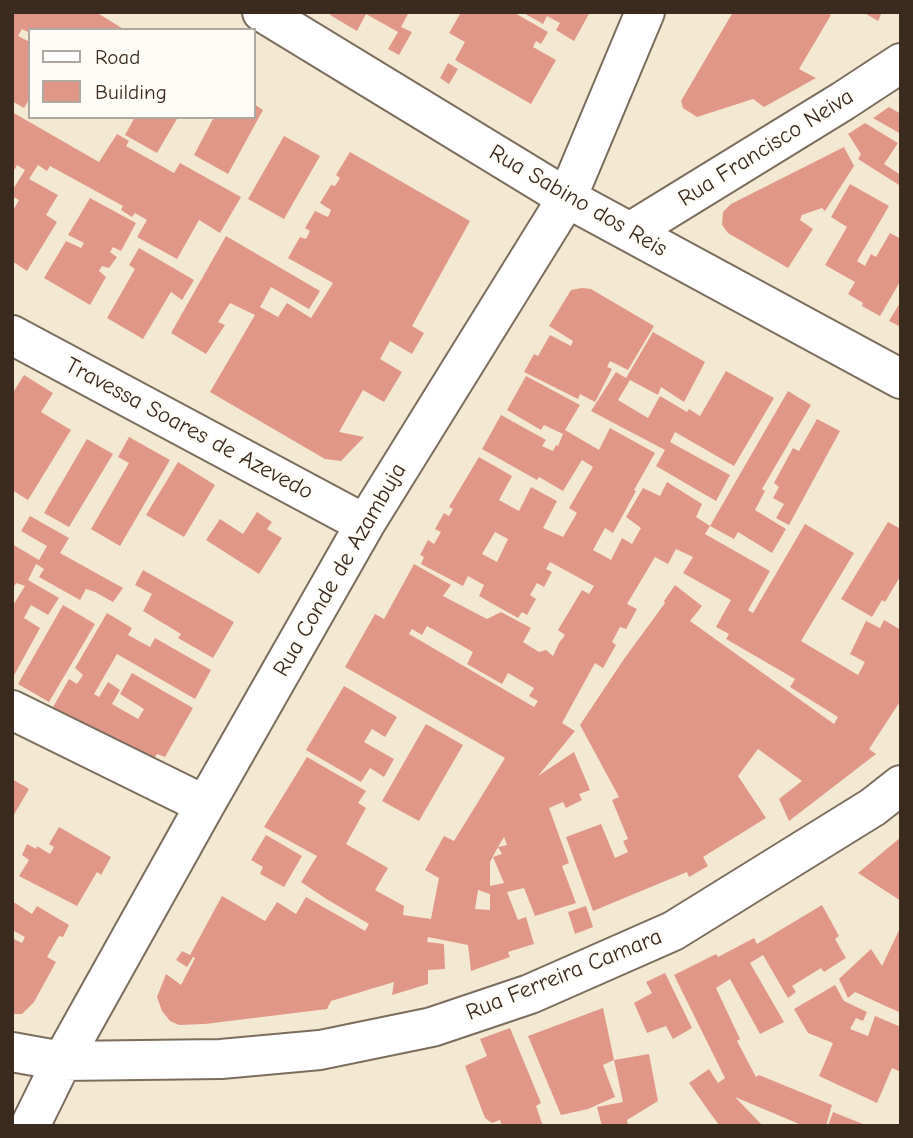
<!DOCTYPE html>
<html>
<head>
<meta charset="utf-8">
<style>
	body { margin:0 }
	#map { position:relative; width:913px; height:1138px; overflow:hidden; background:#f3e9d2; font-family:"Comic Neue",sans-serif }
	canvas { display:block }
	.frame { position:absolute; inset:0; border:14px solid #3b2a1e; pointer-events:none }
	.legend { position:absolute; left:28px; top:28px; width:228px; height:91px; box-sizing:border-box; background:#fdfcf7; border:2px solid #afa8a0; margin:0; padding:9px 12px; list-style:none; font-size:21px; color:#3b2a1e }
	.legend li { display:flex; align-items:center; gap:14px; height:35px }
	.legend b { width:35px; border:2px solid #afa8a0 }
</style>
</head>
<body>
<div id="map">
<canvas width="913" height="1138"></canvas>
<div class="frame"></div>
<ul class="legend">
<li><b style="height:9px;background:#fff"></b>Road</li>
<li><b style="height:19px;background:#e19787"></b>Building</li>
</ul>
</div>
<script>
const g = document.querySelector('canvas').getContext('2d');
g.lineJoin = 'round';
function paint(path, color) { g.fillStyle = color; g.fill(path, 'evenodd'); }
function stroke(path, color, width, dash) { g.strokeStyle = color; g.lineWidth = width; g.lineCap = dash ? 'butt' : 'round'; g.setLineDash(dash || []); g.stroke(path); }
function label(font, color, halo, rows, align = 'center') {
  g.font = font + ' "Comic Neue",sans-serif'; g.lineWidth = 5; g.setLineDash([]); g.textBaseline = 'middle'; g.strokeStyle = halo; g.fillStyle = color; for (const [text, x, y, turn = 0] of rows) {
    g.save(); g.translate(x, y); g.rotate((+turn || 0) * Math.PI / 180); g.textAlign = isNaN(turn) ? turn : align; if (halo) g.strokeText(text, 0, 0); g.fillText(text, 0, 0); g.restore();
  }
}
const building = new Path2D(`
	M12 12H96L125 30H30V33L22 29 18 36 30 42V98L24 108 12 101Z
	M331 12H409L401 27 412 32 399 55 388 49 398 32 366 14 357 31 330 15Z
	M457 12H513L548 32 541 44 536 41 533 47 556 60 531 104 455 60 465 42 449 33 460 14Z
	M522 12H590L574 41 556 30 560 23 547 16 543 24Z
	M733 12H825L831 15 799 69 816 78 764 107 753 99 697 117 683 108 681 101Z
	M863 12H882L878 21Z
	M448 63 458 69 449 84 440 78Z
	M254 104 263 110 228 174 194 155 214 117H254Z
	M889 107 901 114V134L873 118Z
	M12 112 99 162 117 134 129 141 126 146 174 173 180 163 241 197 220 233 199 220 177 259 137 237 147 220 135 213 132 217 121 210 123 206 50 166 47 171 38 165 29 179 58 195 46 215 57 222 27 271 12 261V212L19 200 12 196V191L25 170 17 165 12 174Z
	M135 117H178L157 153 125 135Z
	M865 123 898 143 884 164 901 175V182L899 185 858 159 861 154 848 134Z
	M284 136 320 156 284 219 248 199Z
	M844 147 854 166 825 211 822 208 802 215 800 220 813 229 788 268 728 233 722 225 723 212 731 204Z
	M350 152 470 221 412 326 424 333 412 354 390 341 380 359 402 372 384 402 363 390 339 432 364 437 341 461 325 459 210 392 255 315 230 303 218 322 225 325 206 354 171 333 226 236 320 291 309 309 271 287 260 307 278 317 287 303 311 318 333 283 288 258 300 237 306 239 310 231 305 228 315 211 328 217 331 210 320 203 331 185 335 186 340 178 336 175Z
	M850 184 889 206 857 261 865 266 871 254 876 257 890 233 901 239V280L880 316 862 306 863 303 848 294 855 282 825 265 847 227 831 217Z
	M90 198 136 223 121 251 113 247 110 252 117 257 109 268 102 266 99 271 106 277 90 305 44 278 66 241 81 248 84 243 68 235Z
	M139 248 194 280 182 300 171 292 143 339 107 318 135 269 129 265Z
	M582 288 591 289 654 326 628 370 610 361 607 367 612 369 595 402 580 394 578 399 524 372 534 354 538 356 550 335 571 346 573 341 549 326 571 290Z
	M901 301V327L889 321Z
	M653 332 705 362 684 402 661 387 658 395 630 380 618 400 648 418 660 396 687 412 689 409 700 416 726 371 774 398 734 466 675 432 670 442 730 475 716 501 656 466 665 450 591 411 616 372 626 378Z
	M24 375 53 393 41 412 71 430 28 500 12 490V394Z
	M526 376 580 405 565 430 599 450 610 428 655 453 634 490 636 491 613 533 605 528 593 550 611 560 622 538 632 544 641 528 626 517 643 488 660 496 667 482 702 504 696 517 710 526 705 534 770 571 748 610 753 613 805 524 854 553 801 641 858 675 865 662 850 654 866 621 880 628 884 620 901 630V700L869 749 876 754 789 821 779 799 802 781 758 749 738 776 766 818 703 857 708 866 689 877 687 872 593 911 566 837 601 824 615 858 628 852 623 841 628 839 612 800 619 797 580 725 624 659 665 603 664 601 675 585 702 606 690 621 834 724 838 717 790 687 795 679 726 639 729 634 716 627 731 600 683 573 693 557 676 549 668 564 655 557 627 604 637 609 626 629 620 627 612 642 616 645 603 668 595 663 562 723 575 731 538 776 574 752 590 790 579 794 582 800 566 808 563 802 549 808 569 863 562 866 576 903 535 916 524 888 507 892 518 920 526 917 534 944 508 952 510 957 471 971 468 945 428 937 427 942 444 944 445 969 428 970V984L392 995 394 982 331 1001 327 1009 205 1024 179 1025 170 1021 162 1011 157 997 166 974 181 985 195 958 193 957 187 967 176 960 182 951 190 955 222 896 265 921 277 902 296 914 306 897 365 931 369 924 328 900 301 882 317 856 264 827 307 757 366 791 358 803 366 808 346 844 388 868 375 890 404 906 403 915 431 919 439 878 425 870 444 836 454 841 505 758 345 667 375 614 384 619 414 564 451 585 443 596 487 619 501 612 531 628 523 642 539 652 546 650 553 656 559 643 565 635 558 630 582 590 589 594 594 586 550 562 546 569 552 572 544 587 537 583 530 595 536 599 527 615 522 612 518 618 479 596 484 585 468 576 463 586 421 564 424 557 420 555 428 540 434 544 441 532 435 529 444 513 449 516 453 509 449 507 479 457 512 476 499 500 519 511 531 487 557 501 543 528 563 537 577 513 569 508 593 467 582 460 563 491 539 477 537 480 482 449 501 415 546 440 542 446 553 451 556 445 558 446 563 434 544 425 541 430 507 410ZM495 532 508 539 497 562 482 554ZM427 626 473 652 467 664 502 684 508 673 534 688 529 696 538 701 534 707 409 634 412 629 422 635ZM504 837 507 845 498 847 502 854 493 857 504 883 490 886V862L498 847ZM478 890 490 894V910L475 909Z
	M788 391 811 405 762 489 765 491 755 510 786 529 772 553 738 532 734 539 710 526Z
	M817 419 840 431 789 525 776 518 784 504 773 498 779 487 774 483 793 448 799 451Z
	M129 437 170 460 120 546 91 529 129 463 118 457Z
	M87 439 113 454 69 527 44 513Z
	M178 462 215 485 184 537 146 515Z
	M257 512 272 522 267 529 282 538 259 574 206 540 220 519 243 534Z
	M30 516 69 538 60 553 123 588 113 602 95 592 86 589 80 600 39 577 44 569 36 564 28 580 59 598 48 615 31 605 24 618 40 628 12 679V607L25 586 16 583 12 590V544L39 560 47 546 21 531Z
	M888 522 901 529V575L885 602 882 600 872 617 841 599Z
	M143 570 234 622 213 658 178 638 181 634 143 611 152 594 135 585Z
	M63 605 95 624 49 702 18 684Z
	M107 613 132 628 128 635 150 647 155 638 211 670 195 699 117 654 94 694 99 697 108 682 120 690 112 704 138 719 144 709 120 694 132 673 193 708 165 757 157 754 151 763 53 707 69 679 77 684 83 675 75 668Z
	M344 686 397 717 385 737 372 729 364 742 394 759 384 777 370 768 361 782 306 750Z
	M426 724 463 745 419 821 382 801Z
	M12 779 29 789 12 818Z
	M59 827 111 857 101 875 97 872 77 906 19 876 29 860 22 855 27 844 36 849 37 846 50 854 54 847 49 844Z
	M266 835 302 856 284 887 260 874 263 867 251 860Z
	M901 837V901L858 873Z
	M12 901 32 914 37 906 69 925 63 937 59 936 47 957 56 962 34 1002 22 1014H12V938L22 943 25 937 12 930Z
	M822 905 839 936 835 939 846 958 824 972 821 968 792 986 796 992 788 998 763 955 750 963 784 1022 760 1034 730 979 716 988 740 1039 737 1041 756 1077 759 1075 832 1105 826 1126H804L735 1097 763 1126H720L713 1117 689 1083 709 1069 718 1083 725 1078 674 975 716 954 718 957 754 938 757 944Z
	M586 906 593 927 575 934 568 912Z
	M901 926V1013L855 992 848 998 839 979 871 949 882 966Z
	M665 973 692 1028 673 1039 666 1026 647 1033 634 1003 652 993 646 982Z
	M835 985 844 1001 867 1012 863 1021 856 1018 850 1029 868 1036 875 1016 901 1027V1072L892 1068 877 1103 819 1076 833 1043 808 1033 794 1009Z
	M603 1008 614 1060 603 1065 615 1097 588 1109 561 1115 528 1036Z
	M510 1028 541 1103 536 1106 543 1126H502L500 1120 492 1123 485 1118 465 1066 487 1056 480 1039Z
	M649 1054 658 1101 627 1120 628 1125 602 1126 597 1107 623 1102 614 1060Z
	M833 1112 868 1126H828Z`);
const street = new Path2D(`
	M262 12 567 198 901 379
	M630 232 843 101 901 63
	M12 335 365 524
	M12 710 205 805
	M12 1052 62 1061 221 1059 320 1050 432 1027 530 994 673 931 873 807 901 785
	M30 1126 62 1061 205 805 365 524 567 198 645 12`);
const streetNames = [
	["Rua Francisco Neiva",766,148,-32],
	["Rua Sabino dos Reis",578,201,30],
	["Travessa Soares de Azevedo",189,429,28],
	["Rua Conde de Azambuja",340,570,-60],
	["Rua Ferreira Camara",564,975,-22]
];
paint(building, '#e19787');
stroke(street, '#7b6d5d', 42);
stroke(street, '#fff', 38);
label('23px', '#3b2a1e', '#fdfcf7', streetNames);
</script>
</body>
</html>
